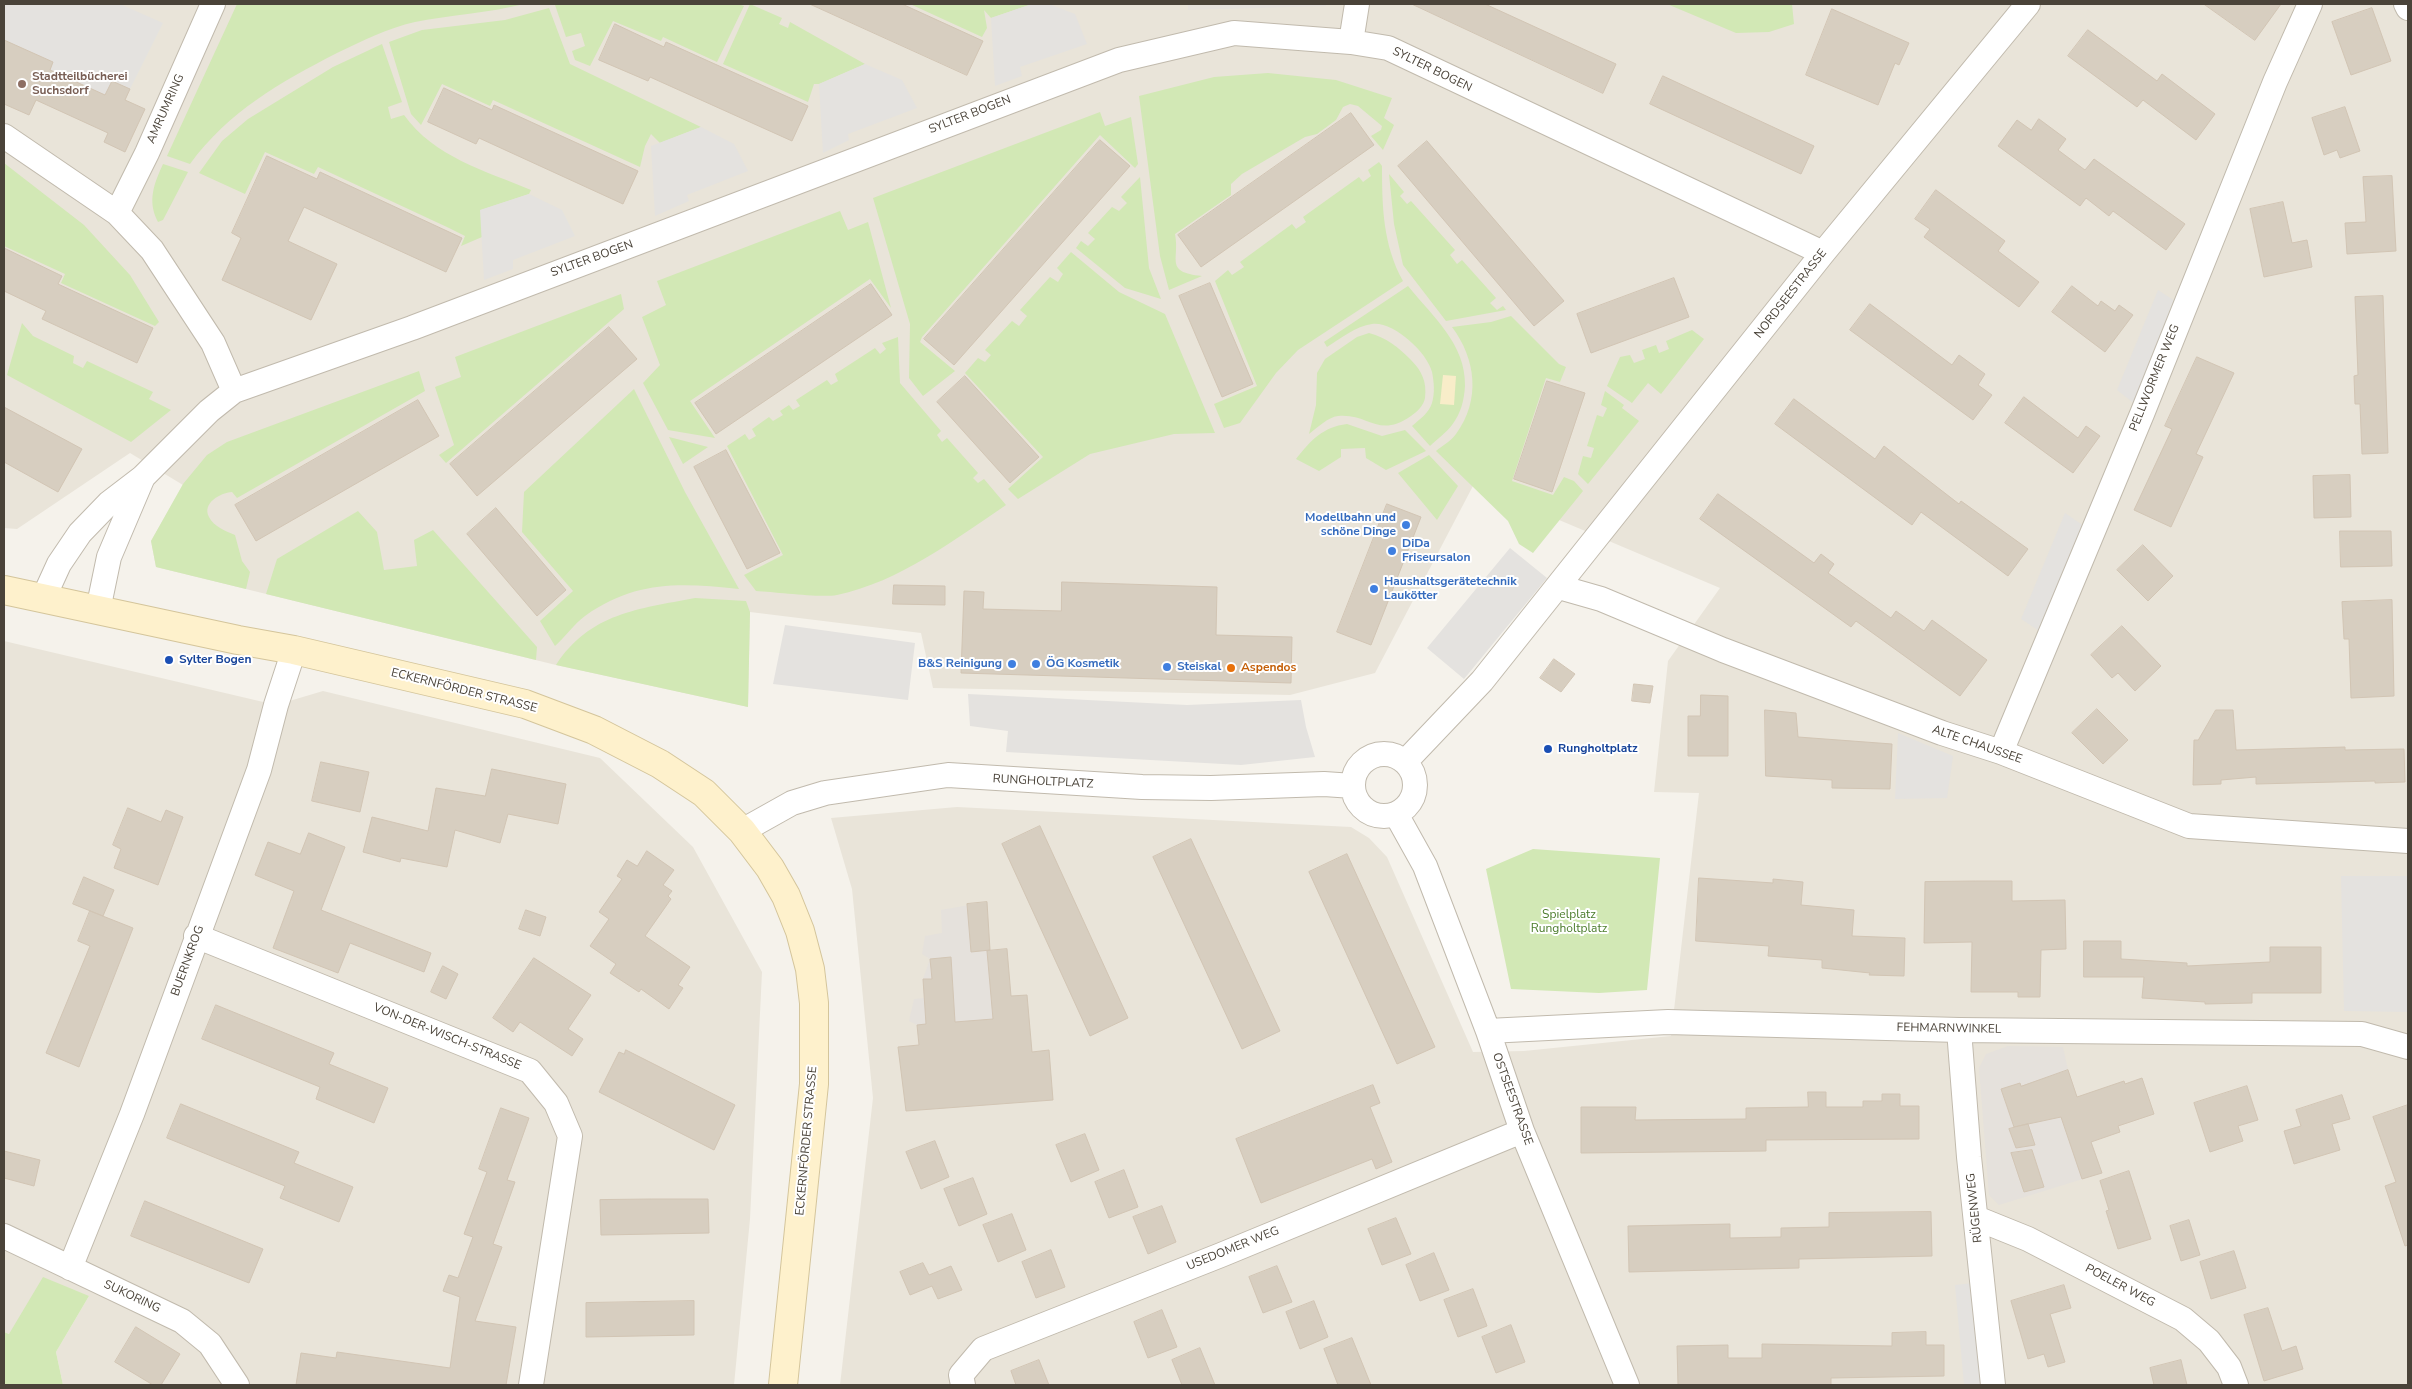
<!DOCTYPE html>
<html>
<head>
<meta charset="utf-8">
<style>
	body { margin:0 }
	#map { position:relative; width:2412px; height:1389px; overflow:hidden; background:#f5f2eb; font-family:"Nunito Sans",sans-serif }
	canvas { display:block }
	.frame { position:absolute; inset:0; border:5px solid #4a4339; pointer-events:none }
</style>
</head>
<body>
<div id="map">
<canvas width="2412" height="1389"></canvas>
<div class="frame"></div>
</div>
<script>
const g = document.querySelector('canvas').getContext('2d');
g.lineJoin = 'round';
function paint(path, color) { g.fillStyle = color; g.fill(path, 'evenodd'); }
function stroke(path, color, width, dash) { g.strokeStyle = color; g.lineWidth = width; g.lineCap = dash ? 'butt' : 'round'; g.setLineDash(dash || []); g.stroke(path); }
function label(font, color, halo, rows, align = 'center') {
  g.font = font + ' "Nunito Sans",sans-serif'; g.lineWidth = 4; g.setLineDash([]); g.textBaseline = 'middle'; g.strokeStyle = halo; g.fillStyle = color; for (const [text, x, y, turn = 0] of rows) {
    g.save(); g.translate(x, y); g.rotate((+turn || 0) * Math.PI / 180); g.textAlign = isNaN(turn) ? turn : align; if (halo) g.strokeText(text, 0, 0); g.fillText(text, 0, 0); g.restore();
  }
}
const residential = new Path2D(`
	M4 4H2408V1385H840L873 1098 852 889 831 818 957 807 1351 827 1369 838 1387 857 1473 1052 1524 1051 1671 1036 1699 793 1654 792 1668 661 1720 588 1474 484 1375 673 1290 695 933 688 921 633 750 612 748 707 556 665 156 567 151 541 183 485 130 453 17 529 4 528Z
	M4 641 276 705 323 691 600 758 693 847 762 972 750 1219 734 1385H63L56 1352 89 1296 9 1334 4 1332Z`);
const industrial = new Path2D(`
	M1188 4H1326V6L1188 10Z
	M987 902 990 950 1007 949 1011 996 1027 995 1032 1052 1049 1050 1053 1100 906 1111 898 1047 919 1045 917 1025 909 1021 914 999 924 998 923 979 930 959 922 954 925 936 942 933 941 910Z
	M2008 1046 2063 1047 2068 1070 2102 1173 1999 1205 1989 1195 1979 1068 1986 1054Z`);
const green = new Path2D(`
	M237 4H524C488 13 451 15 415 22 388 28 362 41 337 53 279 83 229 111 190 164L167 156Z
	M559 4H738L744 6 717 62 663 37 661 41 613 21 590 66 575 60 572 51 585 46 581 33 566 37 555 5Z
	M750 4 782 18 779 24 788 28 790 22 865 64 819 84H814L808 102 723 64Z
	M910 4H1032L991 18 984 10 987 28 982 37Z
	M1667 4H1792L1794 24 1769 32 1736 33Z
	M549 8 570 64 701 127 660 143 651 134 645 146 640 167 493 100 490 106 442 84 421 125 411 114 389 42 422 30 505 20Z
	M382 44 402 102 388 107 391 119 404 115C434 157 486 171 531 190L529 194 481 210 482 237 461 246 465 236 449 228 318 167 314 174 265 152 245 194 199 173 222 141 248 119 333 67Z
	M1268 73 1336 80 1392 98 1384 118 1394 125 1383 150 1371 136 1381 130 1382 126 1358 106 1350 104 1343 107 1336 120 1317 134 1305 137 1242 174 1231 184V195L1175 234C1180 260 1164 272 1202 276L1169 290 1160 256 1139 96 1214 77Z
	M1100 112 1105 126 1131 117 1138 164 1135 168 1100 135 922 337 920 342 955 371 923 396 909 378 910 324 873 198Z
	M1379 162 1382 166C1382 207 1383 245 1403 281L1298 350 1276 373 1240 423 1224 428 1214 404 1257 386 1215 281 1228 270 1232 275 1244 267 1240 262 1292 224 1296 229 1306 222 1303 217 1359 177 1363 182 1371 176 1368 170Z
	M4 163 84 225 130 275 159 322 155 326 61 283 65 274 4 246Z
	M163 164 188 172 163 220 158 222C147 201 154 184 163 164Z
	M1389 174 1404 192 1400 196 1407 204 1411 201 1455 250 1450 255 1457 264 1462 260 1496 298 1490 303 1497 310 1503 306 1506 310 1446 321 1403 265 1394 224Z
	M1140 177 1149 268 1161 299 1125 288 1076 248 1081 241 1088 246 1095 239 1088 233 1112 207 1119 211 1127 203 1121 197Z
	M840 211 848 230 868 222 891 308 870 279 690 401 715 438 668 430 643 383 660 365 642 317 666 305 657 281Z
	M1071 252 1119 292 1165 314 1215 433 1174 434 1090 454 1018 499 1008 489 1043 457 965 373 978 358 985 362 991 355 985 350 1012 321 1019 326 1027 316 1020 310 1050 277 1058 282 1063 274 1057 268Z
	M1408 286C1433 317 1466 344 1465 386 1464 401 1461 413 1452 425 1446 433 1437 439 1430 446L1412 426C1420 419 1429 413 1432 403 1435 393 1434 382 1432 372 1427 352 1393 321 1372 324 1356 326 1340 339 1327 347L1324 342Z
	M621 294 624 309 446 463 439 455 454 445 435 387 461 377 455 357Z
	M1511 316 1559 364 1566 367 1560 382 1546 378 1512 481 1553 495 1564 477 1574 481 1583 491 1533 553 1519 544 1508 521 1436 451C1442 446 1451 441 1456 434 1481 400 1476 359 1452 327L1491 322Z
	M22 323 33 336 74 356 73 363 83 368 87 361 153 392 149 399 171 410 131 442 7 375Z
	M1692 330 1704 339 1661 394 1648 383 1632 403 1607 386 1620 357 1630 355 1634 363 1645 359 1642 350 1656 345 1659 353 1669 349 1666 341Z
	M1369 333C1387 338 1398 347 1411 360 1422 371 1427 382 1425 398 1424 405 1417 412 1411 416 1378 439 1369 413 1338 416 1328 417 1317 428 1309 434L1316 405 1317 373 1325 359 1357 337Z
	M898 337 900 383 941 431 937 435 942 442 947 438 978 473 973 478 978 483 984 479 1006 505C954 540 899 582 837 595 820 598 776 592 756 591L744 575 783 555 727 446 745 434 749 440 756 436 752 429 769 417 773 421 783 415 780 411 789 405 793 410 800 406 796 400 827 380 831 385 838 381 835 374 875 348 880 354 886 349 882 343Z
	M419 371 425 391 237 498 232 492C220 493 202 503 209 517 214 527 226 531 235 535L242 561 250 572 246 589 156 567 151 541 183 484 207 455 227 442Z
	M634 389 685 492 739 589C680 583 636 580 585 616 574 624 565 637 555 646L540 621 573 591 522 532 524 492Z
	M1605 391 1624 405 1622 408 1639 421 1588 484 1578 474 1583 456 1591 458 1594 448 1587 446 1597 415 1603 417 1607 408 1601 405Z
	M1347 424 1382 436 1405 430 1426 451 1386 470 1366 458 1365 448 1341 449V457L1319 471 1296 459C1311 440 1323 427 1347 424Z
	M669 437 708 447 683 464Z
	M1429 455 1458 486 1437 520 1398 473Z
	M358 511 377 532 384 570 417 566 414 540 433 530 537 647 536 660 266 594 277 559Z
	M695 598 746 601 750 612 748 707 556 665C590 613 638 609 695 598Z
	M1533 849 1660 858 1647 990 1599 993 1511 989 1486 869Z
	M43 1277 89 1296 56 1352 63 1385H4V1332L9 1334Z`);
const sand = new Path2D(`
	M1443 375 1456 376 1454 405 1440 404Z`);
const parking = new Path2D(`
	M4 4H120L163 23 130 89 112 81 105 95 50 70 53 62 4 40Z
	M1032 4H1049L1075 14 1087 44 1020 67 1022 76 995 86 991 18Z
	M865 64 902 80 917 108 848 134 849 140 823 153 819 84Z
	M701 127 734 144 748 171 687 195 689 201 655 216 651 146Z
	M529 194 562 210 575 236 513 260V269L484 280 480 210Z
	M2158 290 2178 303 2136 405 2117 390Z
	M2065 513 2084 526 2041 632 2021 619Z
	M1510 548 1547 578 1464 679 1427 648Z
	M785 625 915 643 908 700 773 684Z
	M968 694 1187 705 1301 700 1306 727 1315 757 1241 765 1006 752 1008 731 970 726Z
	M1898 733 1953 756 1947 798 1895 799Z
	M2341 876H2408V1012L2344 1011Z
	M1973 1283 1982 1385H1964L1955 1285Z`);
const building = new Path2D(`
	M810 4H902L983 41 967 75Z
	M1412 4H1485L1616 64 1603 93Z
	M2204 4H2281L2255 40Z
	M2372 8 2391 61 2351 75 2332 22Z
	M1832 9 1909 43 1899 65 1895 63 1878 105 1806 75Z
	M615 24 664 47 666 42 808 106 792 141 650 77 648 81 599 60Z
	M2088 30 2157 81 2162 74 2215 114 2196 140 2143 100 2137 107 2068 56Z
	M4 40 53 62 50 70 105 95 112 81 130 89 125 100 145 109 125 152 104 142 108 133 36 100 29 115 4 104Z
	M1663 76 1814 146 1801 174 1650 104Z
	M444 88 492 110 494 105 638 171 623 204 479 138 476 144 428 122Z
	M2345 107 2360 151 2340 158 2337 150 2324 155 2312 118Z
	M1351 113 1374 145 1201 267 1178 235Z
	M2039 119 2066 139 2058 150 2085 170 2094 159 2185 224 2166 250 2113 211 2109 216 2086 198 2080 206 1998 146 2017 120 2031 130Z
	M1100 140 1130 166 954 365 924 339Z
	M1427 141 1564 301 1534 326 1398 166Z
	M267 156 317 179 320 172 462 238 446 272 304 207 288 241 337 264 311 320 222 280 241 238 232 233Z
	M2392 176 2396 251 2347 254 2345 223 2366 222 2363 177Z
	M1936 190 2005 241 1998 251 2039 282 2019 307 1924 237 1930 229 1915 219Z
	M2283 202 2292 243 2307 240 2312 267 2264 277 2250 209Z
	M4 248 62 276 58 284 153 328 137 363 42 319 46 311 4 291Z
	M1674 278 1689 317 1591 353 1577 314Z
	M1210 283 1253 384 1222 397 1179 296Z
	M871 284 892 315 716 434 695 403Z
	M2072 286 2098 306 2101 301 2115 311 2119 305 2133 315 2105 352 2052 312Z
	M2383 296 2388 453 2362 454 2360 404H2355L2354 376 2358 375 2355 297Z
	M1870 304 1952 365 1959 355 1985 374 1978 385 1992 395 1973 420 1850 330Z
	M609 327 637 359 477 496 450 464Z
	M2197 357 2234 373 2196 454 2203 457 2171 527 2134 510 2172 429 2165 426Z
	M965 376 1039 457 1010 483 937 402Z
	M1547 381 1585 393 1552 492 1514 479Z
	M2024 397 2078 438 2086 426 2100 436 2073 473 2005 423Z
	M1794 399 1875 459 1884 446 1959 504 1961 501 2028 549 2008 576 1921 512 1912 525 1775 424Z
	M418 400 439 436 256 541 235 505Z
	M4 407 82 449 58 492 4 462Z
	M726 450 780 553 747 569 694 467Z
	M2350 475 2351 517 2314 518 2313 476Z
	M1718 494 1814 563 1821 554 1834 564 1828 573 1891 618 1896 611 1924 631 1932 620 1987 660 1960 696 1856 621 1851 627 1700 519Z
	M1387 504 1421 517 1371 645 1337 632Z
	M496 508 566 590 537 616 467 534Z
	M2340 531H2391L2392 566 2341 567Z
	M2143 545 2173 576 2148 601 2117 570Z
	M1062 582 1217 587 1216 635 1292 637 1291 683 961 673 964 591 984 592 983 609 1061 611Z
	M894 585 945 586V605L893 604Z
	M2392 600 2394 696 2351 698 2349 639H2344L2342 602Z
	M2122 626 2161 666 2135 691 2118 673 2112 678 2091 655Z
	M1554 659 1575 674 1561 692 1540 678Z
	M1634 684 1653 686 1650 703 1632 701Z
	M1701 695 1728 696V756H1688V716H1700Z
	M2097 709 2128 740 2103 764 2072 733Z
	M1765 710 1796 713 1798 737 1892 744 1890 789 1832 788V780L1766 776Z
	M2216 710H2233L2236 750 2345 747V750L2404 749 2405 782 2375 783V781L2256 784V777L2221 780V784L2193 785 2194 740H2198Z
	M321 762 369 772 360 812 312 801Z
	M492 769 566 784 558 824 508 814 500 843 455 830 447 867 401 858 400 862 363 852 372 817 428 831 436 788 485 796Z
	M128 808 161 822 166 810 183 817 158 885 114 868 121 849 113 845Z
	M1040 826 1128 1018 1090 1036 1002 844Z
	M309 833 345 847 321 910 431 953 424 972 350 943 338 973 273 948 294 891 255 875 268 842 300 854Z
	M1191 839 1280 1031 1242 1049 1153 857Z
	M647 851 674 870 663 885 672 891 668 896 671 899 645 936 690 967 678 985 683 988 669 1009 641 989 639 992 610 973 616 964 590 946 609 919 599 912 622 879 617 876 627 860 637 866Z
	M1347 854 1435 1047 1397 1064 1309 872Z
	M84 877 114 890 103 916 73 904Z
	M1699 878 1773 883V879L1803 882 1801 905 1854 910 1852 936 1905 938 1904 976 1869 975 1870 973 1822 968V960L1768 956 1769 946 1696 941Z
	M1976 881H2012V901L2065 900 2066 949 2041 950 2040 997H2018V992H1971L1972 942 1924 943 1925 882Z
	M987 902 990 950 971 952 967 904Z
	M526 910 546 917 540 936 519 929Z
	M90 911 133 928 79 1067 46 1053 90 946 78 941Z
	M2084 941H2121V959L2187 963V966L2270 962V947H2321V993H2252V1003L2205 1004V1002L2142 998 2144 977H2084Z
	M1007 949 1011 996 1027 995 1032 1052 1049 1050 1053 1100 906 1111 898 1047 919 1045 917 1025 926 1024 923 979H932L930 959 951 957 955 1022 993 1019 987 951Z
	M534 958 591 995 568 1029 583 1039 572 1056 520 1022 513 1032 493 1018Z
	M443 966 458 974 446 999 431 992Z
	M216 1005 334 1053 329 1064 388 1088 374 1123 316 1099 320 1087 202 1039Z
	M626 1050 735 1105 714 1150 599 1092 619 1052 624 1054Z
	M2068 1070 2077 1097 2124 1081 2125 1084 2142 1078 2154 1114 2118 1126 2120 1132 2091 1142 2102 1173 2082 1179 2061 1117 2014 1127 2001 1089 2020 1083 2021 1086Z
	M1373 1085 1380 1103 1370 1107 1392 1162 1376 1169 1372 1159 1261 1203 1236 1139Z
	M2247 1086 2258 1120 2238 1126 2243 1141 2210 1152 2194 1103Z
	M1808 1092H1826V1107H1863V1101H1882V1094H1900V1106H1919V1139L1766 1140V1151L1581 1153V1107H1636L1635 1120 1746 1119V1108L1808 1107Z
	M2342 1095 2350 1119 2332 1124 2340 1150 2294 1164 2284 1131 2301 1126 2296 1110Z
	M181 1104 299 1152 294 1163 353 1187 339 1222 280 1198 285 1186 167 1138Z
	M2408 1105V1245L2405 1246 2385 1186 2396 1182 2373 1117Z
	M501 1108 529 1118 507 1180 515 1182 493 1244 502 1247 475 1321 516 1327 506 1385H296L301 1353 336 1358 337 1352 450 1368 460 1297 443 1291 449 1275 458 1278 473 1237 464 1234 487 1172 479 1169Z
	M2028 1124 2035 1145 2016 1148 2009 1129Z
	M1085 1134 1099 1170 1071 1182 1056 1145Z
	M935 1141 949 1177 921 1189 906 1152Z
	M2032 1150 2044 1187 2024 1192 2011 1153Z
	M4 1151 40 1160 34 1186 4 1178Z
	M1124 1170 1138 1207 1109 1218 1095 1182Z
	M2129 1171 2151 1239 2118 1249 2106 1211 2109 1210 2100 1181Z
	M973 1178 987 1214 959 1226 944 1189Z
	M652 1199H708L709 1233 601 1235 600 1200Z
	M145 1201 263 1249 249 1283 131 1236Z
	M1162 1206 1176 1242 1148 1254 1133 1217Z
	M1931 1212 1932 1256 1799 1259V1268L1629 1272 1628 1226 1730 1224V1238L1781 1237V1228L1829 1227V1213Z
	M1012 1214 1026 1250 998 1262 983 1225Z
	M1396 1218 1411 1254 1382 1265 1368 1229Z
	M2189 1220 2200 1255 2181 1261 2170 1226Z
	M1051 1250 1065 1287 1036 1298 1022 1262Z
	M2234 1251 2246 1288 2211 1299 2200 1262Z
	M1434 1253 1449 1290 1420 1301 1406 1265Z
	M923 1263 929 1275 951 1266 962 1290 938 1299 932 1286 910 1295 900 1272Z
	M1277 1266 1292 1302 1263 1313 1249 1277Z
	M2064 1285 2071 1308 2050 1314 2065 1362 2048 1367 2044 1354 2028 1359 2011 1301Z
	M1473 1289 1487 1326 1458 1337 1444 1300Z
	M694 1301V1335L586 1337V1303Z
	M1314 1301 1328 1337 1300 1349 1286 1312Z
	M2268 1308 2282 1351 2296 1346 2303 1369 2264 1381 2244 1315Z
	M1162 1310 1177 1347 1148 1358 1134 1322Z
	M1511 1325 1525 1362 1496 1373 1482 1337Z
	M136 1327 180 1354 161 1385H153L115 1362Z
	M1926 1332V1345H1944V1376L1831 1378V1385H1678L1677 1346 1728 1345V1358H1762V1344L1892 1346V1333Z
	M1352 1338 1371 1385H1338L1324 1349Z
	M1200 1348 1215 1385H1182L1172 1360Z
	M1039 1360 1049 1385H1016L1011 1371Z
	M2181 1360 2187 1385H2154L2150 1368Z`);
const street = new Path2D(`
	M2406 4 2408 8
	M1351 42 1357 4
	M4 136 117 213 152 250 213 343 234 391
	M117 213 147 153 213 4
	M1559 587 1601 599 1723 650 1942 733 2001 752 2189 826 2408 841
	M43 599 59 564 80 533 109 503 143 477 209 411 234 391 412 328 1119 60 1234 33 1351 42 1388 48 1823 253
	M98 610 109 557 143 477
	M2001 752 2142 414 2275 82 2310 4
	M1353 785a31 31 0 1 1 62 0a31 31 0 1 1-62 0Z
	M1405 762 1482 681 1823 253 2028 4
	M1396 814 1425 866 1488 1031 1522 1131 1627 1385
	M742 831 792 803 825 793 948 775 1142 787 1211 788 1324 784 1353 786
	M196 936 530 1071 556 1103 570 1136 531 1385
	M1959 1030 1969 1157 1993 1385
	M1488 1031 1668 1022 1959 1030 2362 1034 2408 1047
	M1976 1218 2028 1239 2183 1319 2209 1341 2229 1367 2236 1385
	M4 1236 182 1321 210 1344 237 1385
	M70 1268 132 1114 259 770 276 705 294 650
	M963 1385 961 1375 983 1349 1221 1255 1522 1131`);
const secondary = new Path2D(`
	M4 590 238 640 294 650 525 704 594 730 660 764 704 793 742 831 770 868 786 896 800 931 810 969 814 1003V1084L783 1385`);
const markers = [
	[22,84,5,"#8d6e63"],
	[1406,525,5,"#3f7fe0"],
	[1392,551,5,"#3f7fe0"],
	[1374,589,5,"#3f7fe0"],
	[169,660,5,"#1a4fb4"],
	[1012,664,5,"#3f7fe0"],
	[1036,664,5,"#3f7fe0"],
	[1167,667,5,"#3f7fe0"],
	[1231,668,5,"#e8710a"],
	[1548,749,5,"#1a4fb4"]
];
const streetNames = [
	["SYLTER BOGEN",1432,70,26],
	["AMRUMRING",166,109,-66],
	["SYLTER BOGEN",970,115,-21],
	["SYLTER BOGEN",592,259,-20],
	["NORDSEESTRASSE",1791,294,-52],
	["PELLWORMER WEG",2155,378,-68],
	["ECKERNFÖRDER STRASSE",464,691,14],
	["ALTE CHAUSSEE",1977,745,19],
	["RUNGHOLTPLATZ",1043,782,3],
	["BUERNKROG",188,961,-70],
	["FEHMARNWINKEL",1949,1029,1],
	["VON-DER-WISCH-STRASSE",447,1037,22],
	["OSTSEESTRASSE",1512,1099,70],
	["ECKERNFÖRDER STRASSE",807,1141,-85],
	["RÜGENWEG",1975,1208,-96],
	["USEDOMER WEG",1233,1249,-22],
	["POELER WEG",2120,1286,28],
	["SUKORING",132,1297,25]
];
const educationNames = [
	["Stadtteilbücherei",32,77],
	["Suchsdorf",32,91]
];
const shopNames = [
	["Modellbahn und",1396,518,"right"],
	["schöne Dinge",1396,532,"right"],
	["DiDa",1402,544],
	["Friseursalon",1402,558],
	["Haushaltsgerätetechnik",1384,582],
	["Laukötter",1384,596],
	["B&S Reinigung",1002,664,"right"],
	["ÖG Kosmetik",1046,664],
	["Steiskal",1177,667]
];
const transitNames = [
	["Sylter Bogen",179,660],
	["Rungholtplatz",1558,749]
];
const foodNames = [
	["Aspendos",1241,668]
];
const parkNames = [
	["Spielplatz",1569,915],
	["Rungholtplatz",1569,929]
];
paint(residential, '#e9e4d9');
paint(industrial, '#e5e1dc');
paint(green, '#d2e8b5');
paint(sand, '#f8edc9');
paint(parking, '#e4e2df');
paint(building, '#d7cec0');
stroke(building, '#d2c5b4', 1);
stroke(street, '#c1baad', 26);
stroke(secondary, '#d4c59b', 30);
stroke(street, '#fff', 24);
stroke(secondary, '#fef1cc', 28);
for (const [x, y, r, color] of markers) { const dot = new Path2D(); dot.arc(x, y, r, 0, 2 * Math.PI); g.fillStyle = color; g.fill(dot); stroke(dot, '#fff', 2); }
label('12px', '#4a4339', '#fff', streetNames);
label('bold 12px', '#785e54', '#fff', educationNames, 'left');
label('bold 12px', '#366cbe', '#fff', shopNames, 'left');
label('bold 12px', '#164399', '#fff', transitNames, 'left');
label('bold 12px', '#c56008', '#fff', foodNames, 'left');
label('12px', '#4b7c2c', '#fff', parkNames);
</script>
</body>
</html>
